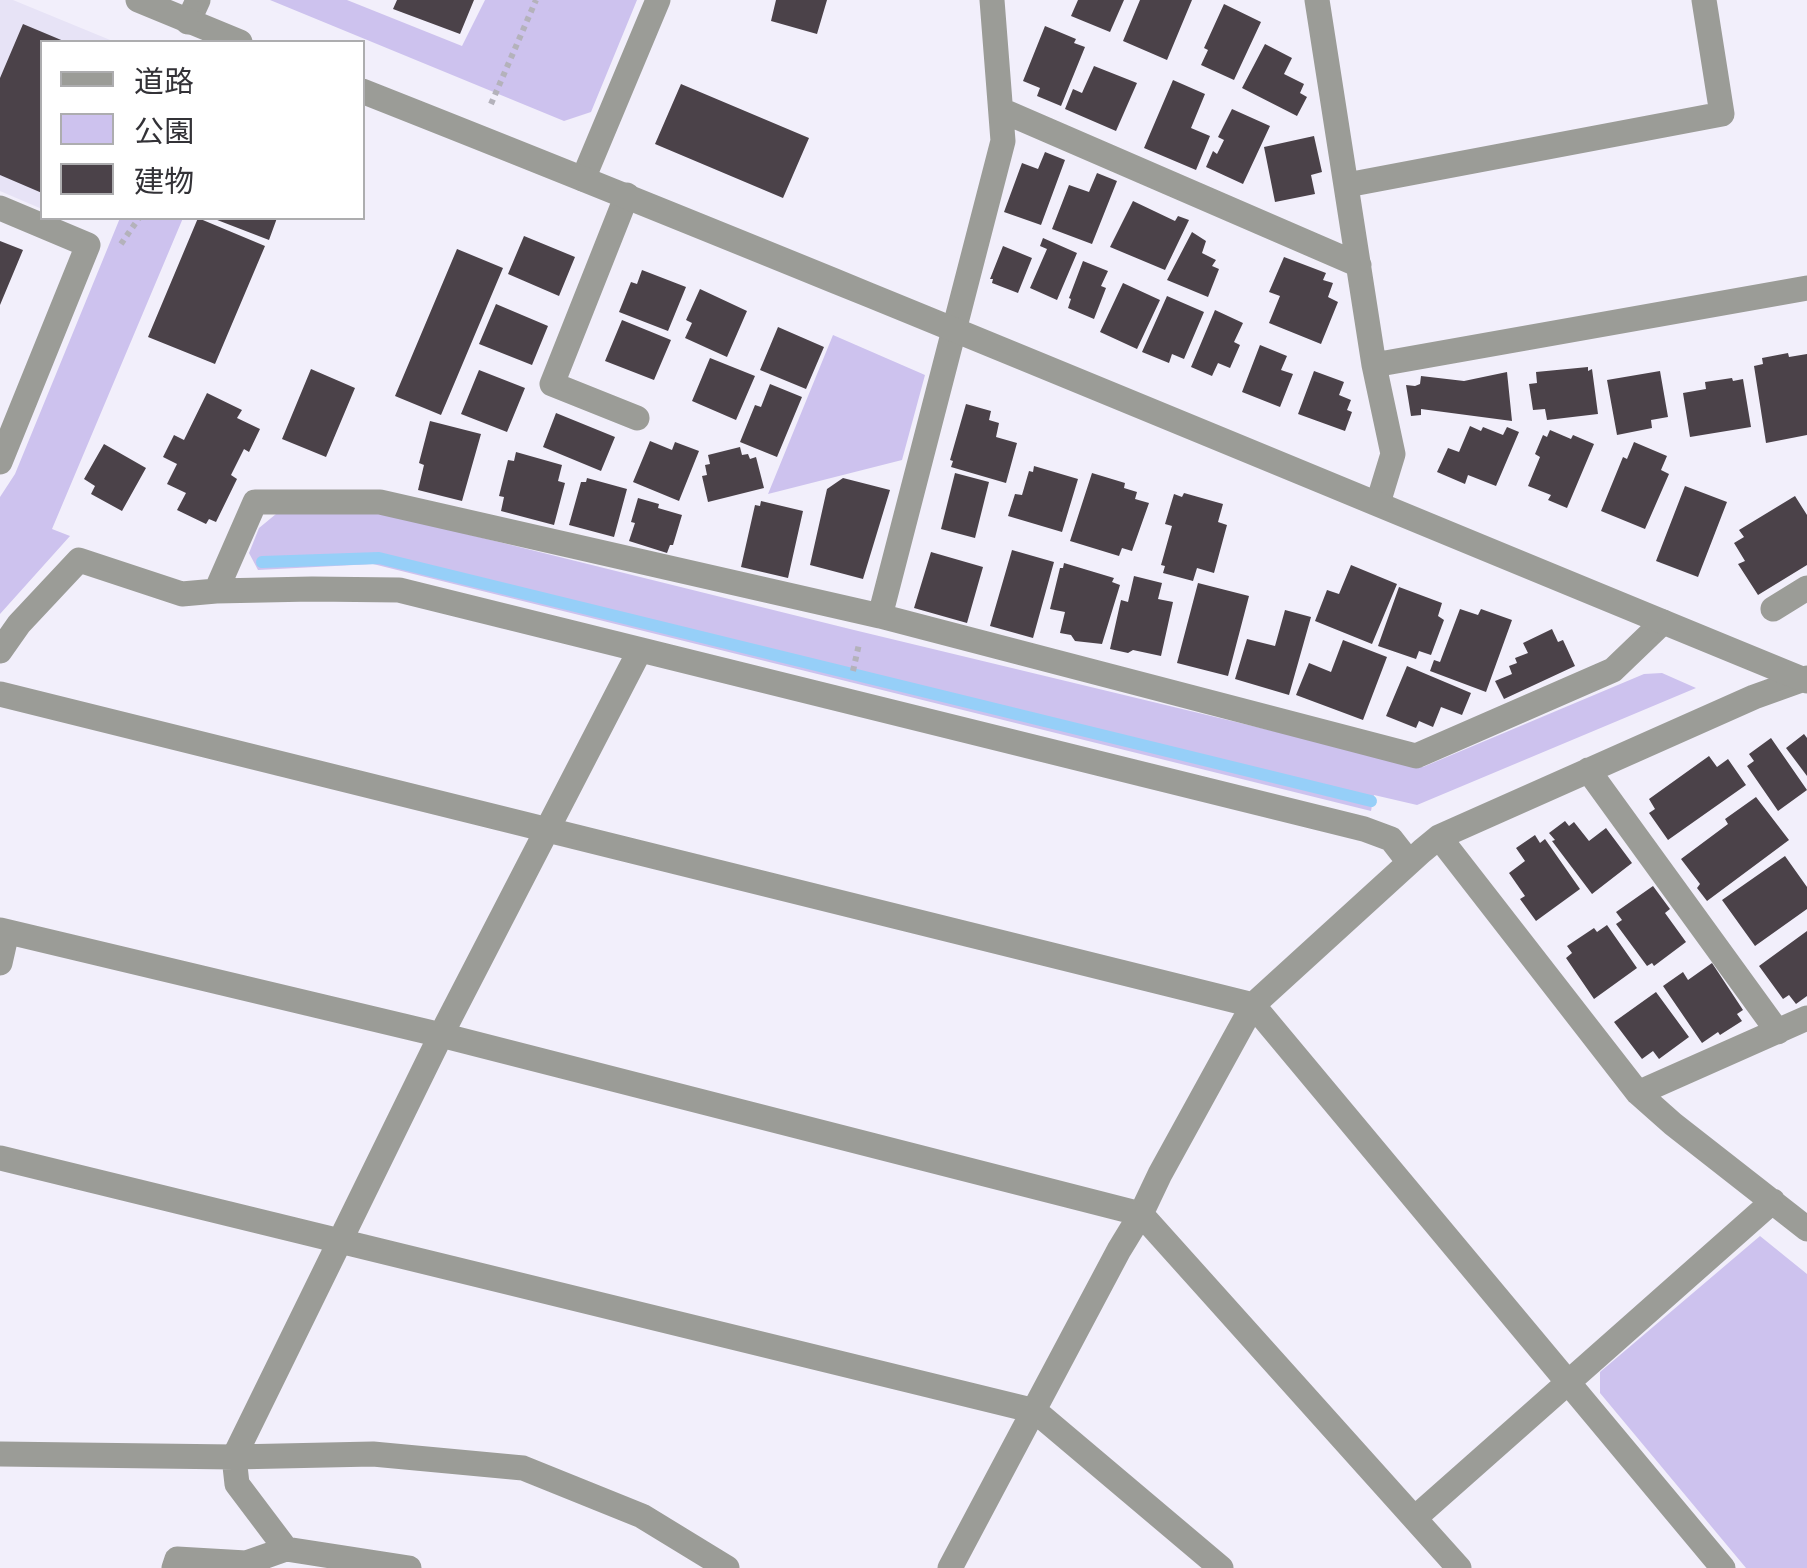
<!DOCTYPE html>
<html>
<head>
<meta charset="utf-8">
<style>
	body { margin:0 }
	#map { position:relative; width:1807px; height:1568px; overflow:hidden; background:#f2effb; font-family:Helvetica,"Noto Sans JP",sans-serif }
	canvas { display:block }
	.legend { position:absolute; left:40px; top:40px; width:325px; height:180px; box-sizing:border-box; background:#fff; border:2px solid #adadaf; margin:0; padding:12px 18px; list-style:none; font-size:30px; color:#333237 }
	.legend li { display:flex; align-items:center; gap:20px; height:50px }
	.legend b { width:50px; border:2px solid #adadaf }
</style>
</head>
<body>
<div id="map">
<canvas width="1807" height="1568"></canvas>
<ul class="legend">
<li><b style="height:12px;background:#9b9c97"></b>道路</li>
<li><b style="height:28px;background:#cdc2ee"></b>公園</li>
<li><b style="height:28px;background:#4b4249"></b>建物</li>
</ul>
</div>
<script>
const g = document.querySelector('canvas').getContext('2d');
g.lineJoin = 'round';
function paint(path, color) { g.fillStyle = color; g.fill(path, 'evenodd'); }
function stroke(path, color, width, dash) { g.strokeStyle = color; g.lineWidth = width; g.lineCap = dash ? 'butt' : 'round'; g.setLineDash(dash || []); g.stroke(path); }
const built = new Path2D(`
	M0 0H13L115 42H42V209L0 191Z`);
const green = new Path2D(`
	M270 0H347L462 46 485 0H637L591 112 564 121Z
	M120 218H183L52 529 70 536 0 614V497L15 474Z
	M833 335 925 375 902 460 768 494Z
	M378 512 854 630 1423 767 1644 674 1662 673 1696 688 1417 805 1374 795 1371 811 373 564 258 570 249 553 259 528 276 514Z
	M1760 1236 1807 1274V1568H1746L1600 1393V1372Z`);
const stream = new Path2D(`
	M262 562 379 558 1371 801`);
const building = new Path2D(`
	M397 0H474L460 34 393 9Z
	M776 0H827L817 34 771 21Z
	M1078 0H1124L1110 32 1071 16Z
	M1140 0H1192L1167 60 1123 41Z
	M1224 4 1261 22 1234 80 1201 65 1208 50 1204 48Z
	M23 24 66 42H42V193L0 175V78Z
	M1045 26 1076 39 1074 43 1085 47 1061 106 1037 96 1040 88 1023 81Z
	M1265 44 1292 58 1284 74 1304 84 1300 93 1307 97 1297 116 1242 88Z
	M1094 66 1137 83 1116 131 1065 109 1073 89 1082 93Z
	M1173 80 1205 94 1191 128 1210 136 1196 170 1144 148Z
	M681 84 809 138 783 198 655 144Z
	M1232 109 1270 126 1243 184 1206 167 1213 151 1217 154 1224 140 1218 137Z
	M1314 136 1322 172 1311 175 1315 194 1275 202 1264 147Z
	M1045 152 1065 160 1041 225 1004 212 1022 163 1038 169Z
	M1097 173 1117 181 1092 244 1052 229 1069 185 1089 192Z
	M1133 201 1175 221 1178 216 1189 220 1165 270 1110 247Z
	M198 218 265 246 215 364 148 337Z
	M212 218H277L269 240Z
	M1192 232 1206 241 1202 253 1216 260 1212 266 1219 269 1208 297 1167 280Z
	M524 236 575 257 559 296 508 274Z
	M1043 238 1077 253 1057 300 1030 288 1047 249 1040 246Z
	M0 241 23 250 0 305Z
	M1003 246 1032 258 1018 293 992 283 993 279H990Z
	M457 249 503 268 441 415 395 396Z
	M1284 257 1326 273 1323 280 1333 283 1328 297 1338 302 1321 344 1269 323 1280 296 1269 292Z
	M1083 261 1108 271 1101 286 1106 288 1094 319 1068 308 1071 299 1069 298Z
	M642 270 686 287 668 331 619 312 631 282 637 284Z
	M1123 283 1160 300 1137 349 1100 332Z
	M700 289 747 311 727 357 685 338 692 323 686 320Z
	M1167 296 1204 312 1184 359 1172 354 1169 363 1142 352Z
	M496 304 548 326 532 365 479 344Z
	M1215 310 1243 323 1234 342 1240 345 1230 368 1218 363 1212 376 1191 367Z
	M622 320 671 340 654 380 605 361Z
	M778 327 824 347 806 389 760 370Z
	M1260 345 1287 356 1281 370 1293 374 1280 407 1242 392Z
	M1788 353 1789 357 1807 354V435L1766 443 1754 366 1763 364 1762 358Z
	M710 358 755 376 736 420 692 401Z
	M1588 367V371L1592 369 1598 414 1547 420 1545 409 1533 410 1529 384 1537 383 1536 372Z
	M311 369 355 388 326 457 282 439Z
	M479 370 525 388 507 432 461 414Z
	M1314 371 1344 382 1339 395 1351 400 1347 410 1352 412 1345 431 1298 414Z
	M1660 371 1668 417 1651 420 1652 428 1617 435 1607 380Z
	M1507 372 1512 421 1421 409V415L1411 416 1406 385 1415 386 1420 384 1421 376 1464 381Z
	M1732 378 1733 381 1743 379 1751 427 1690 437 1683 393 1706 389 1705 382Z
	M770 384 802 397 777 457 740 442 755 405 761 407Z
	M207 393 242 410 237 418 260 429 249 452 244 449 231 475 237 479 216 522 209 519 206 524 177 510 186 493 167 484 177 464 163 457 174 435 184 440Z
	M966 404 991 411 989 420 999 423 996 437 1017 443 1006 483 951 467 953 461 950 460Z
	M556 413 615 437 601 471 543 447Z
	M430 421 481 434 462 501 418 490 424 465 419 463Z
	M1470 426 1481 431 1483 427 1503 435 1507 427 1519 432 1496 486 1468 475 1465 484 1437 472 1448 448 1459 452Z
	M1550 430 1571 439 1573 435 1594 444 1567 508 1548 500 1551 495 1528 486 1540 457 1535 454 1543 435 1547 437Z
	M650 441 672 450 675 442 699 451 679 501 633 482Z
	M1634 442 1667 456 1661 470 1669 474 1645 529 1601 511 1623 457 1627 459Z
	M104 444 146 468 122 511 91 494 95 486 84 479Z
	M740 447 742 455 748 454 750 459 756 457 764 488 708 502 702 476 707 475 705 465 710 464 708 455Z
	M516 452 562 465 558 481 565 483 554 525 501 511 504 497 499 496 508 460 514 461Z
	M1034 466 1078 479 1062 532 1008 516 1015 494 1022 495 1029 471 1033 472Z
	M955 473 989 482 975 538 941 529Z
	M1092 473 1125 483 1124 488 1137 492 1135 499 1149 503 1132 551 1122 548 1119 556 1070 541Z
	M587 478 627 489 614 537 569 525 581 482H586Z
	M843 478 890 490 863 579 810 565 827 489Z
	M1685 486 1727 502 1698 577 1656 561Z
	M1184 493 1223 504 1218 522 1227 525 1214 573 1197 568 1193 581 1163 573 1165 566 1161 565 1172 526 1165 524 1174 494 1182 497Z
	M1795 496 1807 515V565L1758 595 1738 564 1745 561 1734 543 1744 537 1739 530Z
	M638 498 659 504 658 508 682 515 673 545H670L667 553 629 541 635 523 631 522Z
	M761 501 803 511 788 578 741 567 755 505 760 506Z
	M1012 550 1054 562 1033 638 990 626Z
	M931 552 983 567 967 623 914 608Z
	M1064 563 1114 578 1112 582 1120 585 1102 644 1075 641 1071 635 1060 633 1065 612 1050 609 1060 568H1063Z
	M1351 565 1397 584 1372 644 1315 621 1327 590 1339 594Z
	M1134 576 1162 583 1158 599 1173 602 1161 656 1133 650 1128 653 1110 649 1121 600 1128 602Z
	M1198 583 1249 596 1228 676 1177 663Z
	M1399 587 1442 603 1438 616 1444 620 1431 655 1419 651 1416 659 1378 646Z
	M1460 609 1478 615 1481 609 1512 620 1486 692 1430 671 1434 660 1440 662Z
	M1285 610 1311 617 1289 695 1235 679 1247 639 1275 646Z
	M1552 629 1558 642 1563 640 1575 666 1504 699 1495 681 1512 674 1509 666 1517 663 1515 658 1528 653 1523 643Z
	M1343 640 1387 657 1363 720 1296 695 1309 663 1331 672Z
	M1407 666 1471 693 1462 715 1441 707 1433 727 1419 721 1416 728 1386 716Z
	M1804 734 1807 738V776L1786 748Z
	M1771 738 1807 790 1778 811 1747 766 1754 761 1749 754Z
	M1709 756 1717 767 1728 759 1746 785 1668 840 1649 813 1655 809 1649 799Z
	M1756 797 1789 840 1707 901 1697 888 1700 884 1681 859 1728 824 1725 819Z
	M1565 821 1569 826 1574 822 1589 841 1606 828 1632 863 1592 894 1552 841 1555 840 1549 833Z
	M1535 835 1540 843 1545 839 1580 889 1536 921 1520 899 1525 896 1509 873 1525 861 1516 848Z
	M1785 856 1807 887V909L1755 946 1722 900Z
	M1653 886 1670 909 1665 913 1686 942 1654 966 1652 963 1647 966 1616 924 1622 920 1616 912Z
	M1607 925 1637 968 1594 999 1566 958 1572 953 1567 946 1594 928 1597 932Z
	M1807 931V996L1796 1004 1789 995 1783 999 1759 966Z
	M1712 963 1743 1010 1737 1014 1742 1021 1720 1035 1718 1032 1702 1043 1663 986 1683 972 1688 980Z
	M1656 992 1689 1037 1659 1059 1653 1051 1642 1059 1614 1022Z`);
const path = new Path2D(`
	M491 104 536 0
	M121 244 139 218
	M853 671 859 644`);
const minor = new Path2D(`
	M1317 0 1374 365 1393 454 1378 503
	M188 22 198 0
	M1001 110 1359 265
	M583 179 658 0
	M1347 185 1722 114 1704 0
	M627 195 552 384 637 418
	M0 208 88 245 0 462
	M1374 365 1807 288
	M216 591 255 502H380L880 616 1416 756 1613 670 1663 622
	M1773 609 1807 588
	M880 616 1003 141 992 0
	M0 651 19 624 79 560 182 594 216 591 312 589 399 590 1364 829 1391 839 1409 862
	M0 694 1253 1005 1723 1568
	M1588 770 1778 1032
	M1439 837 1638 1093 1673 1124 1807 1229
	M0 930 441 1035 1141 1214 1459 1568
	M0 963 7 932
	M1638 1093 1807 1018
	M0 1158 1035 1411 1221 1568
	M0 1454 234 1457 373 1454 523 1468 642 1516 727 1568
	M1416 1517 1773 1201
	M286 1549 237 1484 234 1457 441 1035 640 650
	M174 1568 177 1559 246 1563 286 1549 409 1568
	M950 1568 1119 1250 1141 1214 1160 1174 1253 1005 1422 851 1439 837 1754 697 1807 678`);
const tertiary = new Path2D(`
	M138 0 240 42
	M362 91C846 282 1326 484 1807 681`);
paint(built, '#e7e3f6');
paint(green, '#cdc2ee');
stroke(stream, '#96cff8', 12);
paint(building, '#4b4249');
stroke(path, '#b4b2bb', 6, [5, 5]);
stroke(minor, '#9b9c97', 25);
stroke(tertiary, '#9b9c97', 25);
</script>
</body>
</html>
